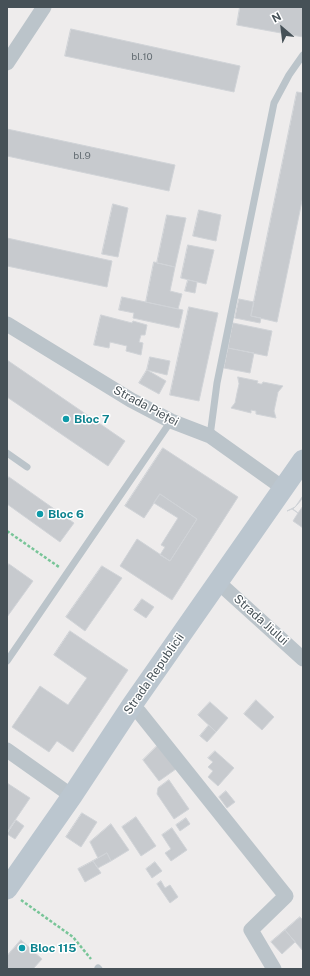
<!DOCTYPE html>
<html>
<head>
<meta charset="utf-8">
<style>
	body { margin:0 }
	#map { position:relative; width:310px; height:976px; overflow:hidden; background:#eeecec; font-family:"Public Sans",sans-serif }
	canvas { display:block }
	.frame { position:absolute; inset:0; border:8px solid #465157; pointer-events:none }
	.north { position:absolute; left:262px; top:8px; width:40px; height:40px; -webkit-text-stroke:3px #fff; paint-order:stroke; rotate:332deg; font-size:11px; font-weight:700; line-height:16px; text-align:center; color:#465157 }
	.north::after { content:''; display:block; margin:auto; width:14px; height:18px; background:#465157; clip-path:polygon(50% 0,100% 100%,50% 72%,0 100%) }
</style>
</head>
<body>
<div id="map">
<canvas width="310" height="976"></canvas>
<div class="frame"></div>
<div class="north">N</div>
</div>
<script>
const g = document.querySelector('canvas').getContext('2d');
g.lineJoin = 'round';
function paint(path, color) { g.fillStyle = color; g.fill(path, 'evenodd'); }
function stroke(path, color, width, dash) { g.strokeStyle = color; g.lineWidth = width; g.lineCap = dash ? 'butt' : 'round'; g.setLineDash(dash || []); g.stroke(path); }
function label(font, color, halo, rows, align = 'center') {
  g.font = font + ' "Public Sans",sans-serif'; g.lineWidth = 3; g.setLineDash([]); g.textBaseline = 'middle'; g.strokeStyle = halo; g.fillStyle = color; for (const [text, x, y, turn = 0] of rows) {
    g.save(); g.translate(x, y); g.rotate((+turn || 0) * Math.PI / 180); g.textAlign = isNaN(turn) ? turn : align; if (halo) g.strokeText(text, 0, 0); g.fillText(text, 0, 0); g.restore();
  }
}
const building = new Path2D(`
	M240 7H303V37L237 25Z
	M71 29 240 66 234 92 65 56Z
	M297 92 303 93V196L277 322 251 316Z
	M7 129 175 165 169 191 7 156Z
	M113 204 128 208 118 257 102 254Z
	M199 210 221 215 216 241 193 236Z
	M167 215 186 218 175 267 157 263Z
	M7 238 112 261 107 287 7 266Z
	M188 245 214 250 206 284 181 278Z
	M154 262 175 267 170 291 182 294 178 309 146 302Z
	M188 280 197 282 195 293 185 291Z
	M122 297 183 310 179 328 133 318 134 313 119 310Z
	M239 299 254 302 251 316 261 318 260 323 235 318Z
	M189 307 218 313 199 401 170 395Z
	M101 315 132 323 133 321 147 325 145 335H141L139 342 143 343 141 355 126 351 127 346 110 342 109 348 94 345Z
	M233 323 272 331 267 356 228 348Z
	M228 348 254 353 250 373 224 368Z
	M150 357 170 361 167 375 147 370Z
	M7 360 125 441 108 466 7 397Z
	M147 370 166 381 159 394 139 383Z
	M238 377 258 381 257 383 260 384H262L263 382 283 386 278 392 274 411 276 418 256 414V411L251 410V413L231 408 235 403 237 393 239 384Z
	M163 448 238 497 172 600 120 566 137 539 170 561 197 519 160 494 144 518 125 506Z
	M9 477 74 523 60 542 7 504V479Z
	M160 494 197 519 170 561 160 555 165 547 161 545 178 518 154 503Z
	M303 496V500L302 499 297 505 293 509 298 513 303 506V528L293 521 298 513 292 509 287 511 295 507Z
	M9 564 33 581 7 617V567Z
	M102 566 122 578 85 631 66 617Z
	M142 599 154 607 146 618 134 610Z
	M70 631 128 670 73 752 57 741 49 752 12 727 40 686 68 705 87 678 54 655Z
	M256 700 274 717 262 730 244 714Z
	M210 702 228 718 216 732 198 715Z
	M209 725 216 732 207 742 200 736Z
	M158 745 176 769 159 781 143 760Z
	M215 751 234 768 218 786 208 777 213 771 208 767 213 762 208 758Z
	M169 780 189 809 174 819 157 794 158 788Z
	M7 783 30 798 7 832Z
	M226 791 235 802 227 808 219 797Z
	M82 813 97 822 81 847 66 837Z
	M136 817 156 846 141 856 122 827Z
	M186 818 190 824 180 831 176 825Z
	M16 820 24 826 15 839 7 834Z
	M111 824 129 850 111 861 107 853 98 858 90 842Z
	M172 828 187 850 171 861 165 853 171 849 162 835Z
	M107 853 111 861 98 868 93 861Z
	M93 861 101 873 85 882 78 869Z
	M155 862 162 871 152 878 146 869Z
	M161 881 165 888 170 885 178 897 170 903 157 884Z
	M300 917 303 920V951L285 930Z
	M285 930 295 942 282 954 271 942Z
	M21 940 42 959 33 969H7V956Z`);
const path = new Path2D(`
	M7 531 59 567
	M21 900 73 937 91 959`);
const service = new Path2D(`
	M210 436 217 383 274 103 289 75 303 55
	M7 453 27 467
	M7 661 171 421
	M98 968 99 969`);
const minor = new Path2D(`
	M7 63 44 7
	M7 324 131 400 171 421 210 436 283 488
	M219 583 303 659
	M132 705 139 712 286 896 251 930 274 969
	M7 750 72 796`);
const secondary = new Path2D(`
	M7 889 72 796 132 705 303 460`);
const markers = [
	[66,419,4,"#0f9aa8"],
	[40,514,4,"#0f9aa8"],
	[22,948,4,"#0f9aa8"]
];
const numberNames = [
	["bl.10",142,57],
	["bl.9",82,156]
];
const streetNames = [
	["Strada Pieței",146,406,28],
	["Strada Jiului",261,620,42],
	["Strada Republicii",154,674,-55]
];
const cultureNames = [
	["Bloc 7",74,419],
	["Bloc 6",48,514],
	["Bloc 115",30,948]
];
paint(building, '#c7cace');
stroke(building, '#d0d3d7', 1);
stroke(path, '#78c598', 2.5, [3, 2]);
stroke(service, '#bbc4ca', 7);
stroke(minor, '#bbc4ca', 15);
stroke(secondary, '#bbc6cf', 21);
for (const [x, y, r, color] of markers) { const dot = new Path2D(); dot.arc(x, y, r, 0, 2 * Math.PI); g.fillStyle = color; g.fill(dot); stroke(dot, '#fff', 1.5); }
label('10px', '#666f75', null, numberNames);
label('12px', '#465157', '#fff', streetNames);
label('bold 12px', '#0d838f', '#fff', cultureNames, 'left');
</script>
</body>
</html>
